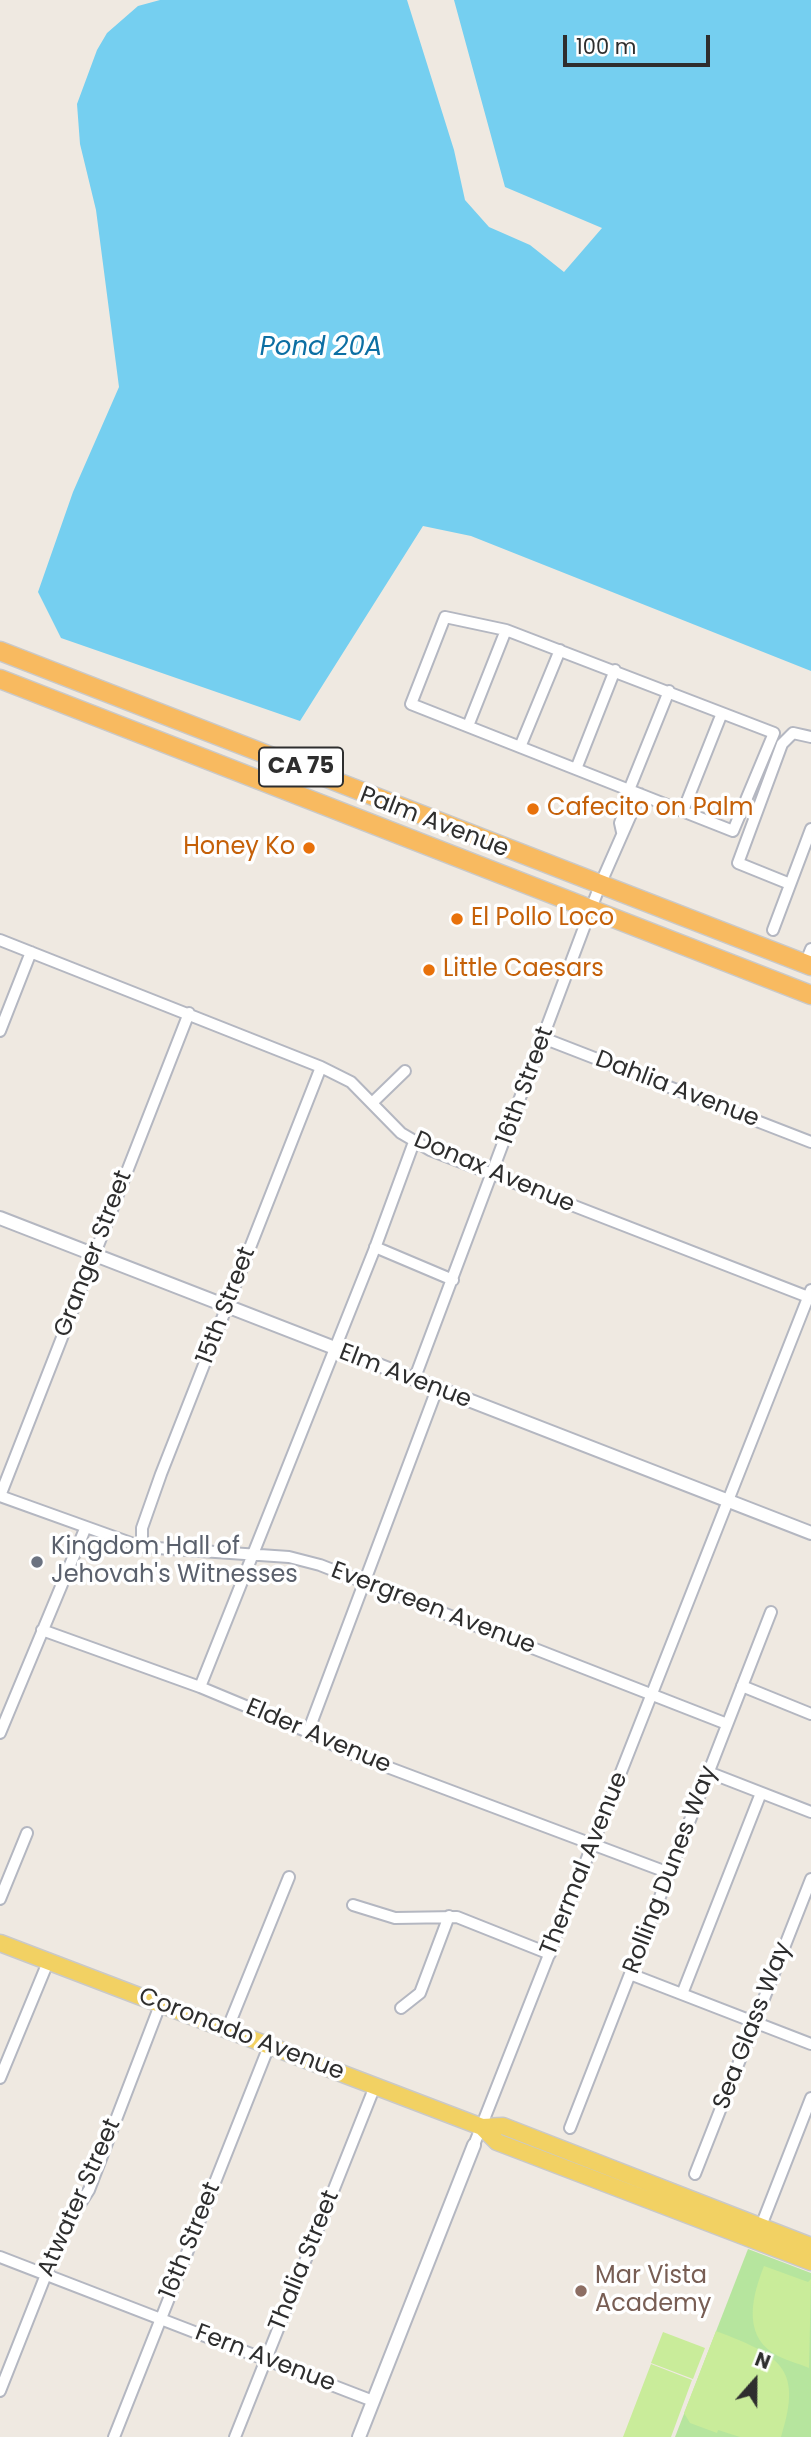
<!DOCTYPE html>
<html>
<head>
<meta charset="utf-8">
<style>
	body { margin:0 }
	#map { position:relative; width:811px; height:2437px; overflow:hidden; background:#efe9e1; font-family:Poppins,sans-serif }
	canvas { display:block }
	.north { position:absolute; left:720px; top:2346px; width:70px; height:70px; -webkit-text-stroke:5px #fff; paint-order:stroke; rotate:21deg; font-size:19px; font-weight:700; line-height:28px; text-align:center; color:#2e2e2e }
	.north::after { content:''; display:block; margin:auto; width:24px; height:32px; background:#2e2e2e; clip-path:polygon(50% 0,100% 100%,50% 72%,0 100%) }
	.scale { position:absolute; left:563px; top:35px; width:147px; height:32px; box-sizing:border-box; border:4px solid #2e2e2e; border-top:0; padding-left:9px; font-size:21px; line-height:24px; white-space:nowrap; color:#2e2e2e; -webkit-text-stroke:5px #fff; paint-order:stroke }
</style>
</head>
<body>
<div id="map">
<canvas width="811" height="2437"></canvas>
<div class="north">N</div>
<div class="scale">100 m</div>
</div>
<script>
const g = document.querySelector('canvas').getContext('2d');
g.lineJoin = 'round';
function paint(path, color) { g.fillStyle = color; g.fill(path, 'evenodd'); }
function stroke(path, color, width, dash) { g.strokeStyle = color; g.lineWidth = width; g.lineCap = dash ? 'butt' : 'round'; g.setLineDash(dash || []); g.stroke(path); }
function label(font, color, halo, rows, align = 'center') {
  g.font = font + ' Poppins,sans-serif'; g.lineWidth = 7; g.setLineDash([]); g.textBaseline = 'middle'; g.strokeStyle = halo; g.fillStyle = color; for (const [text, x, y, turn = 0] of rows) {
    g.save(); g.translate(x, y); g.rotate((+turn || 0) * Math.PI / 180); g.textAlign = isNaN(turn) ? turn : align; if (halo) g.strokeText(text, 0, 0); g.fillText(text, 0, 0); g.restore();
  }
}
const green = new Path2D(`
	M748 2249 811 2273V2437H675Z`);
const pitch = new Path2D(`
	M764 2266 808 2282 811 2279 809 2368C798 2363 783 2360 773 2353 742 2333 753 2294 764 2266Z
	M716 2331C778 2355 804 2366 781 2437H740L718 2430 717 2433 690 2423 684 2413Z
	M663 2332 705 2348 693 2379 651 2363Z
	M651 2364 692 2380 671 2437H623Z`);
const water = new Path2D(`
	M160 0H407L454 150 465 200 489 227 530 245 564 272 602 228 505 187 454 0H811V671L471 536 423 526 300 721 61 638 38 592 73 492 119 387 96 210 80 144 77 104 97 50 107 33 138 6Z`);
const minor = new Path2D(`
	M445 617 506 630 774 733 733 831 411 704Z
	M468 726 506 630
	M520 747 560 650
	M576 769 615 670
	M629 790 669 691
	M683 811 722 713
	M622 832 620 823 632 791
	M790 884 738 863 782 744 793 733 811 737
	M773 930 811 829
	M0 940 321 1067 351 1082 401 1133 430 1150 811 1298
	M805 964 811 949
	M0 1031 31 952
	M543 1038 811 1142
	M372 1103 405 1071
	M375 1247 453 1280
	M414 1380 600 885 640 794
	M0 1496 142 1547 289 1557 320 1565 727 1724
	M0 1496 189 1013
	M142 1547V1528L161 1474 321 1067
	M42 1630 200 1687 308 1732 350 1753 669 1873
	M742 1686 811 1714
	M200 1687 375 1248 414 1142
	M308 1732 437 1389
	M0 1733 85 1529
	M708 1772 811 1812
	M0 1899 27 1833
	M353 1905 395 1918 457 1917 550 1954
	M630 1974 811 2044
	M682 1994 761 1793
	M401 2008 420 1993 449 1916
	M227 2030 289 1877
	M0 2078 48 1962
	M570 2128 771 1612
	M474 2145 811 1290
	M695 2174 811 1879
	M761 2226 811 2098
	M0 2257 373 2401
	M0 2391 64 2229 89 2190 160 2005
	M114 2437 269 2046
	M235 2437 375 2086`);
const tertiary = new Path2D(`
	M0 1218 811 1533
	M359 2437 474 2145`);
const primary = new Path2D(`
	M0 1943 482 2127 497 2142 811 2262
	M482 2127 503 2126 811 2246`);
const trunk = new Path2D(`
	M0 651 811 966
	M0 679 811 995`);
const markers = [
	[533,809,7,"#e8710a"],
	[309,848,7,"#e8710a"],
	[457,919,7,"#e8710a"],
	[429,970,7,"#e8710a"],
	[37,1562,7,"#6b7280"],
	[581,2291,7,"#8d6e63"]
];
const shields = [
	[301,767,84]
];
const shieldNames = [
	["CA 75",301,767]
];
const foodNames = [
	["Cafecito on Palm",547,809],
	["Honey Ko",295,848,"right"],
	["El Pollo Loco",471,919],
	["Little Caesars",443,970]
];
const streetNames = [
	["Palm Avenue",434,823,21],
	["16th Street",526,1086,-70],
	["Dahlia Avenue",677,1090,21],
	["Donax Avenue",494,1173,23],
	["Granger Street",94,1254,-69],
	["15th Street",227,1306,-69],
	["Elm Avenue",405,1377,21],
	["Evergreen Avenue",433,1609,21],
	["Elder Avenue",318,1737,23],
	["Thermal Avenue",585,1864,-68],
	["Rolling Dunes Way",671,1870,-69],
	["Sea Glass Way",753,2026,-69],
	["Coronado Avenue",241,2035,21],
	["Atwater Street",80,2198,-66],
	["16th Street",191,2241,-68],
	["Thalia Street",305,2261,-68],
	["Fern Avenue",265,2359,21]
];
const worshipNames = [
	["Kingdom Hall of",51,1548],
	["Jehovah's Witnesses",51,1576]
];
const educationNames = [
	["Mar Vista",595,2277],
	["Academy",595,2305]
];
const waterNames = [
	["Pond 20A",321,348]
];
paint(green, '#b6e59e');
paint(pitch, '#c9ec9a');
paint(water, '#75cff0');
stroke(minor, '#b4b7c1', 14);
stroke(tertiary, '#b4b7c1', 16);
stroke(primary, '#c9c9c9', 19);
stroke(trunk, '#c9c9c9', 21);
stroke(minor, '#fff', 10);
stroke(tertiary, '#fff', 12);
stroke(primary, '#f2d163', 16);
stroke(trunk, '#f8ba60', 18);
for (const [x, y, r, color] of markers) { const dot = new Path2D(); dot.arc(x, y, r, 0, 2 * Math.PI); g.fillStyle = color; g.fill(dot); stroke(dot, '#fff', 2.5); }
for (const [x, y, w] of shields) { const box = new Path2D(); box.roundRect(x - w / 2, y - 19.5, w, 39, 5); g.fillStyle = '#fff'; g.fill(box); stroke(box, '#2e2e2e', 2); }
label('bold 23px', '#2e2e2e', null, shieldNames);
label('24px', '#c56008', '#fff', foodNames, 'left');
label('24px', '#2e2e2e', '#fff', streetNames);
label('24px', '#5b616d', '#fff', worshipNames, 'left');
label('24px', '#785e54', '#fff', educationNames, 'left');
label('italic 26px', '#0d6fa3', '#fff', waterNames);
</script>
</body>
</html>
